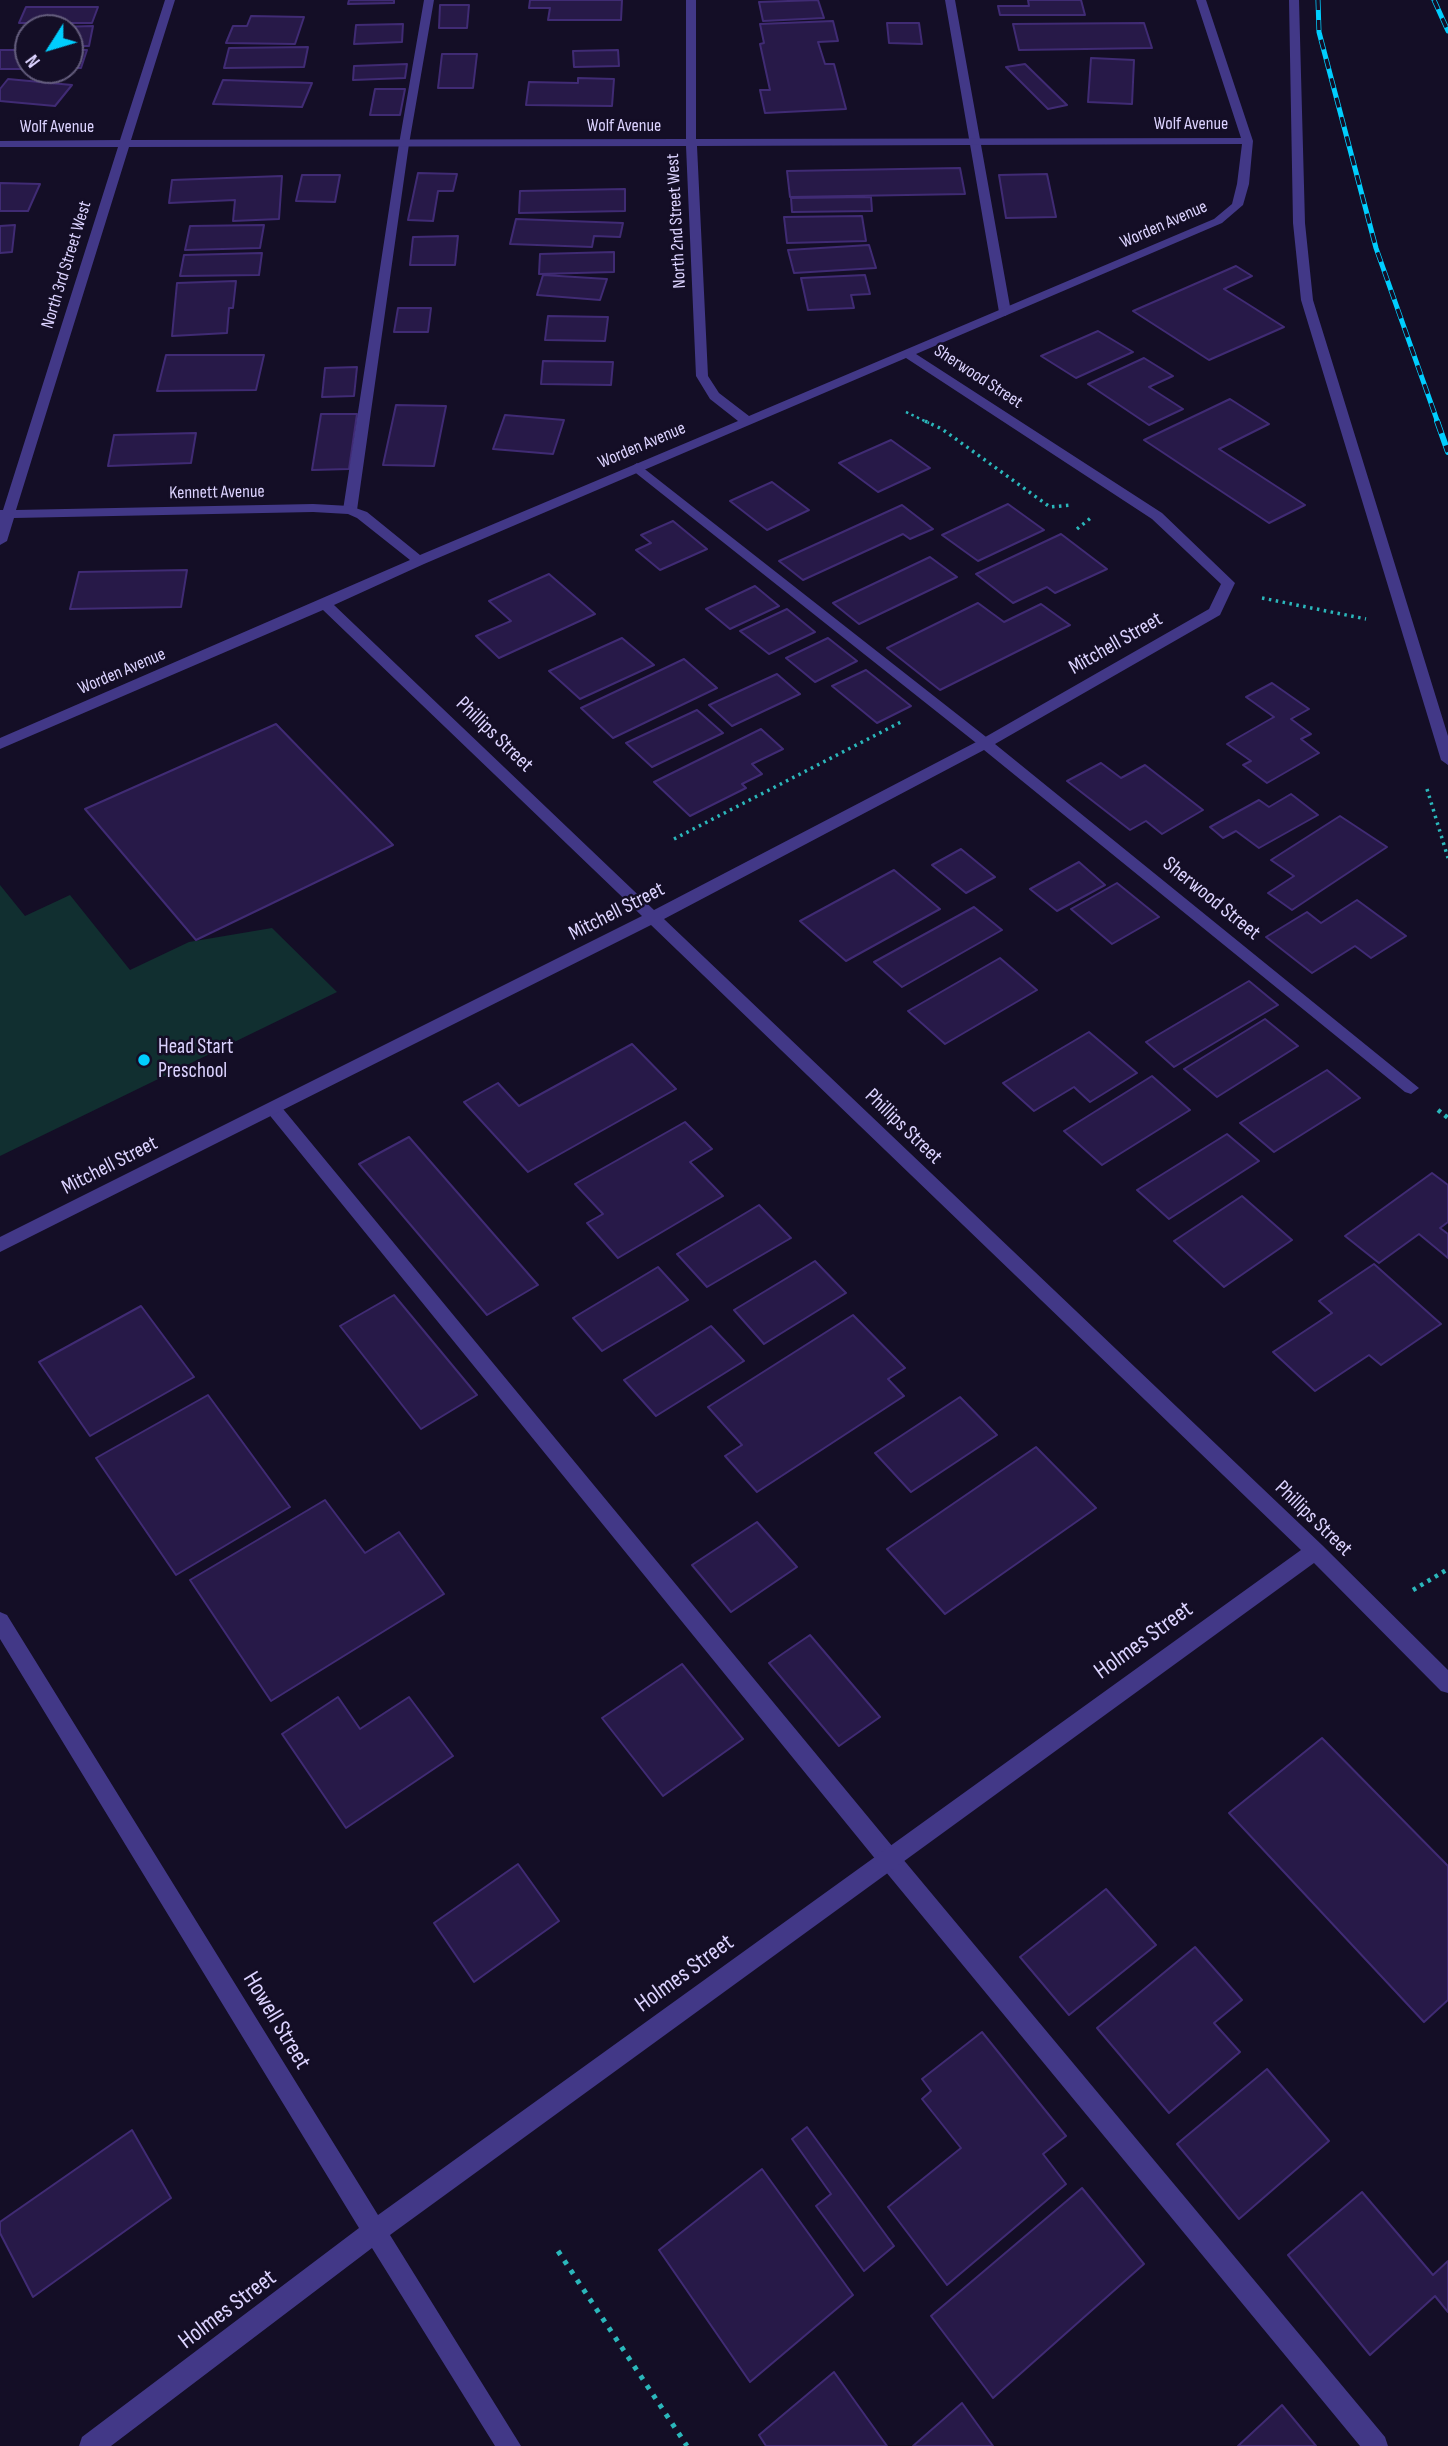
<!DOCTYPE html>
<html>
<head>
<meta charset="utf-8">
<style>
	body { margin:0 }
	#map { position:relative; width:1448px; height:2446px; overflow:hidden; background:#140e26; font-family:"Sofia Sans Condensed",sans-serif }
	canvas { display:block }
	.north { position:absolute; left:14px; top:14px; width:70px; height:70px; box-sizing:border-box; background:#140e26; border:2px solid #645d7d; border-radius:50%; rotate:233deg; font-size:19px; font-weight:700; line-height:28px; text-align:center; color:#dcd3ff }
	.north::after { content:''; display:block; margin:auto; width:24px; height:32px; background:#00cefe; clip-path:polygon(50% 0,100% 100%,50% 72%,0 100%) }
</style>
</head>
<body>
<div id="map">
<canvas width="1448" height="2446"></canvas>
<div class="north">N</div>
</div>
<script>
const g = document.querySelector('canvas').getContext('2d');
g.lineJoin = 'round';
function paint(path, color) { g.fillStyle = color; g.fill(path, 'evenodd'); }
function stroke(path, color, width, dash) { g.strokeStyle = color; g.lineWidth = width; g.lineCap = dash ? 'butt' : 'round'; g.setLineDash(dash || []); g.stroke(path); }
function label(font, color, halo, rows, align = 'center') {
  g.font = font + ' "Sofia Sans Condensed",sans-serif'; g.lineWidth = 5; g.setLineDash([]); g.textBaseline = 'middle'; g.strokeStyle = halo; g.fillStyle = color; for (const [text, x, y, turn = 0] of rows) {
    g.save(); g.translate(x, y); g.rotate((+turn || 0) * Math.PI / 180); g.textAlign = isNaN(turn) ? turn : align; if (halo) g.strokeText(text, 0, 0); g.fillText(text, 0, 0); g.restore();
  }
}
const green = new Path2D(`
	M0 885 25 916 70 895 130 970 189 942 272 928 337 992 0 1156Z`);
const building = new Path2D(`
	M349 0H394V3L348 4Z
	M530 0H622L621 20H548L550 8H529Z
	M818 0 824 18 763 21 759 2Z
	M1028 0H1081L1085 15H1000L998 6H1029Z
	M440 5H469L467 28H439Z
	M26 7H98L92 23H19Z
	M251 16 304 17 295 44 226 43 233 26H247Z
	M833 21 838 41 818 42 825 64H834L846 109 765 113 760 90H770L760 44 764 43 760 24Z
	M887 23H919L922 44 889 43Z
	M1144 23 1152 48 1019 50 1013 24Z
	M403 24 402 42 354 44 356 25Z
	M93 26 89 46H70V28H28V47H21L26 28Z
	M308 47 304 67 224 68 229 48Z
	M0 50H28V69H0Z
	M70 50H87L81 68H70Z
	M618 50 619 66 574 67 573 51Z
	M442 54H477L473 88H438Z
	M1091 58 1134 60 1132 104 1088 102Z
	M407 64 405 78 353 80 354 66Z
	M1025 64 1067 105 1048 109 1006 67Z
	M578 78 614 79 612 106 526 105 529 82 578 83Z
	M8 79 72 85 55 106 0 101V89Z
	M223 80 312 83 302 107 213 104Z
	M375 89H405L400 115H370Z
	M960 168 965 194 790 197 787 171Z
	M418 173 457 174 453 191H438L433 221 408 220Z
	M1047 174 1056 217 1006 218 999 175Z
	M302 175H340L335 202 296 201Z
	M282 176 279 219 233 221 235 200 169 203 172 180Z
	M0 183 40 184 28 211H0Z
	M625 189V211L519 213 520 191Z
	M871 197 872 211 792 212 791 198Z
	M862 216 866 241 787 243 784 217Z
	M516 219 623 223 620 237 594 236 592 247 510 244Z
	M15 225 12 252 0 253V226Z
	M264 225 260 248 185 250 190 226Z
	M458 236 455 265H410L413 237Z
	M869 245 876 268 794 273 788 250Z
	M614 252V272L539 274 540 254Z
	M262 253 259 275 180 276 184 255Z
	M1236 266 1252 276 1224 289 1284 327 1209 360 1133 311Z
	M543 275 607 279 600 300 537 295Z
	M865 275 870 294 851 295 854 308 808 310 801 278Z
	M236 281 233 308H229L227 333 172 336 177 283Z
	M398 308H431L428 332H394Z
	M548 316 608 317 605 341 545 340Z
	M1098 331 1133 352 1076 378 1041 356Z
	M166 355H264L256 390 157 391Z
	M1144 358 1173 376 1149 387 1183 409 1149 425 1088 384Z
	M543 361 613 362 611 385 541 384Z
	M357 367 354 396 322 397 325 368Z
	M1230 399 1269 424 1219 449 1305 505 1269 523 1144 440Z
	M396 405 446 406 434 466 383 465Z
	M321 414H357L349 469 312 470Z
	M505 415 564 420 553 454 493 449Z
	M196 433 191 463 108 466 114 435Z
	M891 440 930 468 878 492 839 463Z
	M772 482 809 510 767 530 730 501Z
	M1008 504 1044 530 978 561 942 535Z
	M902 505 933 529 910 539 903 534 803 580 779 561Z
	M673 521 707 549 660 570 636 550 651 543 641 535Z
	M1061 534 1107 569 1055 593 1047 587 1013 603 976 574Z
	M930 557 957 577 859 624 833 603Z
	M187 570 181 607 70 609 79 572Z
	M549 574 595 614 499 658 476 636 511 621 489 601Z
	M755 586 779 606 730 629 706 609Z
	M978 603 1004 622 1041 604 1070 625 940 690 887 648Z
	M787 609 815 632 769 654 740 631Z
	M622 638 654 665 580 699 549 671Z
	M828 638 857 661 815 682 786 658Z
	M684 659 717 688 613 738 581 708Z
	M866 670 911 706 877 723 832 686Z
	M777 674 800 694 732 726 709 705Z
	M1272 683 1309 709 1291 719 1311 734 1301 739 1319 753 1267 783 1243 765 1251 761 1227 744 1274 717 1246 697Z
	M697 710 723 733 652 767 626 743Z
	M276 724 393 845 196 940 85 809Z
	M761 729 783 749 752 764 762 774 742 784 746 788 690 816 654 782Z
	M1101 763 1121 778 1145 765 1203 810 1162 834 1146 821 1130 830 1067 781Z
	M1291 794 1318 815 1259 848 1236 831 1223 838 1210 827 1259 800 1269 807Z
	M1340 816 1387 847 1292 910 1268 893 1294 876 1271 860Z
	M961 849 995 877 966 893 932 865Z
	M1079 862 1105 885 1057 911 1030 889Z
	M894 870 940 909 846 961 800 921Z
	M1117 883 1159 917 1112 944 1071 909Z
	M1357 900 1406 936 1371 958 1355 946 1312 973 1266 937 1307 912 1321 923Z
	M974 907 1002 930 902 987 874 962Z
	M1000 958 1037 990 945 1044 908 1011Z
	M1249 981 1278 1005 1174 1067 1146 1042Z
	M1265 1019 1298 1046 1217 1097 1184 1069Z
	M1089 1032 1137 1073 1090 1102 1074 1087 1034 1111 1003 1083Z
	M632 1044 676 1089 528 1172 464 1102 498 1083 519 1106Z
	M1327 1070 1360 1098 1274 1152 1240 1123Z
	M1152 1076 1190 1110 1102 1165 1064 1131Z
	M685 1122 712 1149 690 1162 723 1196 618 1258 587 1223 603 1214 575 1184Z
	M1227 1134 1259 1161 1169 1219 1137 1190Z
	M409 1137 538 1285 487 1315 359 1164Z
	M1432 1173 1448 1185V1222L1440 1228 1448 1234V1258L1419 1234 1379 1263 1345 1236Z
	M1242 1196 1292 1240 1224 1287 1174 1241Z
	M759 1205 791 1238 707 1287 677 1254Z
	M815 1261 846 1293 764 1344 734 1310Z
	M1374 1264 1441 1324 1381 1365 1369 1355 1315 1391 1273 1352 1332 1313 1319 1301Z
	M658 1267 688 1300 602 1351 573 1318Z
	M394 1295 477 1395 421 1429 340 1326Z
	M141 1306 194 1377 90 1436 39 1362Z
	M853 1315 905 1368 888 1379 904 1396 757 1492 725 1456 742 1445 708 1407Z
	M711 1326 744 1361 656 1416 624 1380Z
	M208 1395 290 1507 176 1575 96 1458Z
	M960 1397 997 1435 911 1492 875 1453Z
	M1036 1447 1096 1508 945 1614 887 1549Z
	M325 1500 365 1553 399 1532 444 1594 271 1701 190 1580Z
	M757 1522 797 1567 731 1612 692 1565Z
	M810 1635 880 1717 839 1746 769 1663Z
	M682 1664 743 1739 663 1796 602 1718Z
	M338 1697 360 1729 409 1697 453 1756 346 1828 282 1734Z
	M1322 1738 1448 1866V2000L1424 2022 1229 1813Z
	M518 1864 559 1921 474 1982 434 1923Z
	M1106 1889 1156 1945 1069 2015 1020 1957Z
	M1195 1947 1242 2000 1214 2023 1240 2052 1169 2113 1097 2028Z
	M982 2032 1066 2136 1043 2154 1066 2184 947 2285 888 2207 961 2148 922 2099 931 2091 922 2079Z
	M1267 2069 1329 2141 1239 2219 1177 2144Z
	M807 2127 894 2246 864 2271 816 2206 831 2194 792 2139Z
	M132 2130 171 2198 33 2297 0 2233V2222Z
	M762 2169 853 2295 750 2382 659 2250Z
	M1082 2188 1144 2264 993 2398 931 2316Z
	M1362 2192 1433 2275 1448 2261V2312L1435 2296 1370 2355 1288 2255Z
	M834 2372 887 2446H766L759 2435Z
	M962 2403 993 2446H913Z
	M1282 2405 1316 2446H1238Z`);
const pathFar3 = new Path2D(`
	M906 412 929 423`);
const pathFar2 = new Path2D(`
	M925 421 942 429 1050 507 1071 505
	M1077 529 1092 517
	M1262 598 1366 619
	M1427 789 1448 858
	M674 839 901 722`);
const pathFar1 = new Path2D(`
	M1438 1110 1448 1118
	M1413 1590 1448 1569`);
const path = new Path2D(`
	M558 2251 687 2446`);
const lane = new Path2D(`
	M424 0H434L409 144 357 510 350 514 343 510 399 144Z
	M945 0H955L1011 312 1005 316 999 312Z
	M1289 0H1299L1305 223 1313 300 1448 736V765L1441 760 1301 300 1293 223Z
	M637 463 990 740 992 743 990 746H980L632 470 631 467Z
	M273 1102 279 1104 897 1852 1385 2437 1388 2446H1360L881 1866 267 1112 265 1108Z`);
const street = new Path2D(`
	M165 0H175L131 140 686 139V0H696V139L1241 138 1196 0H1206L1253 141 1249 184 1243 205 1222 223 916 354 1162 513 1235 583 1220 615 995 744 1419 1088 1411 1094 1405 1092 984 750 664 919 1322 1545 1448 1670V1693L1441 1691 1314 1563 390 2235 521 2446H495L372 2248 111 2446H79L82 2437 359 2228 0 1639V1612L7 1615 378 2215 1301 1550 651 925 0 1252V1237L642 916 323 610 0 749V738L410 560 357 518 348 514 313 512 14 518 7 541 0 545V510H3L118 147H0V141L120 140ZM1242 144 1237 184 1232 204 1214 219 749 416 719 393 708 376 697 146ZM686 146 696 376 710 399 738 421 420 555 367 512 350 506 313 504 16 510 129 147ZM906 358 1152 519 1221 584 1209 609 980 740 654 910 334 605 424 564Z`);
const railFar1 = new Path2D(`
	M1318 0 1319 32 1376 248 1438 423
	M1434 0 1448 31`);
const rail = new Path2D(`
	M1437 421 1448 452`);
const markers = [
	[144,1060,7,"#00cefe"]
];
const farStreetnames = [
	["Wolf Avenue",1191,124],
	["Wolf Avenue",624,126],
	["Wolf Avenue",57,127],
	["North 2nd Street West",677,221,-93],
	["Worden Avenue",1164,225,-24],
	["North 3rd Street West",67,265,-73],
	["Sherwood Street",978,377,33],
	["Worden Avenue",642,446,-23],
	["Kennett Avenue",217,493,-1],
	["Worden Avenue",122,672,-23]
];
const streetNames = [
	["Mitchell Street",1116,644,-30],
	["Phillips Street",494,735,44],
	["Sherwood Street",1211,899,39],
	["Mitchell Street",617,912,-27],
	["Phillips Street",903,1127,44],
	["Mitchell Street",110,1166,-27],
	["Phillips Street",1313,1519,44]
];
const poiNames = [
	["Head Start",158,1048],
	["Preschool",158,1072]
];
const nearStreetnames = [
	["Holmes Street",1144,1641,-36],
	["Holmes Street",685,1974,-36],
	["Howell Street",276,2021,59],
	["Holmes Street",228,2310,-37]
];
paint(green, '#112f30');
paint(building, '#271948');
stroke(building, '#402b74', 2);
stroke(pathFar3, '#2bb7bb', 2.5, [2.5, 3.5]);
stroke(pathFar2, '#2bb7bb', 3.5, [2.5, 4.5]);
stroke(pathFar1, '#2bb7bb', 4.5, [3.5, 5]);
stroke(path, '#2bb7bb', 5, [4.5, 7]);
paint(lane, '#423887');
paint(street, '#423887');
stroke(railFar1, '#00cefe', 5);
stroke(rail, '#00cefe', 6);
stroke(railFar1, '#140e26', 3.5, [10]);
stroke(rail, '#140e26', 4.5, [13]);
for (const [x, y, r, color] of markers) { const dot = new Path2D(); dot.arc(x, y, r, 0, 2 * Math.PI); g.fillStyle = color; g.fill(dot); stroke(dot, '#140e26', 2.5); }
label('18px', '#dcd3ff', '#140e26', farStreetnames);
label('21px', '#dcd3ff', '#140e26', streetNames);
label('21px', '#dcd3ff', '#140e26', poiNames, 'left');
label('24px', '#dcd3ff', '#140e26', nearStreetnames);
</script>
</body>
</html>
